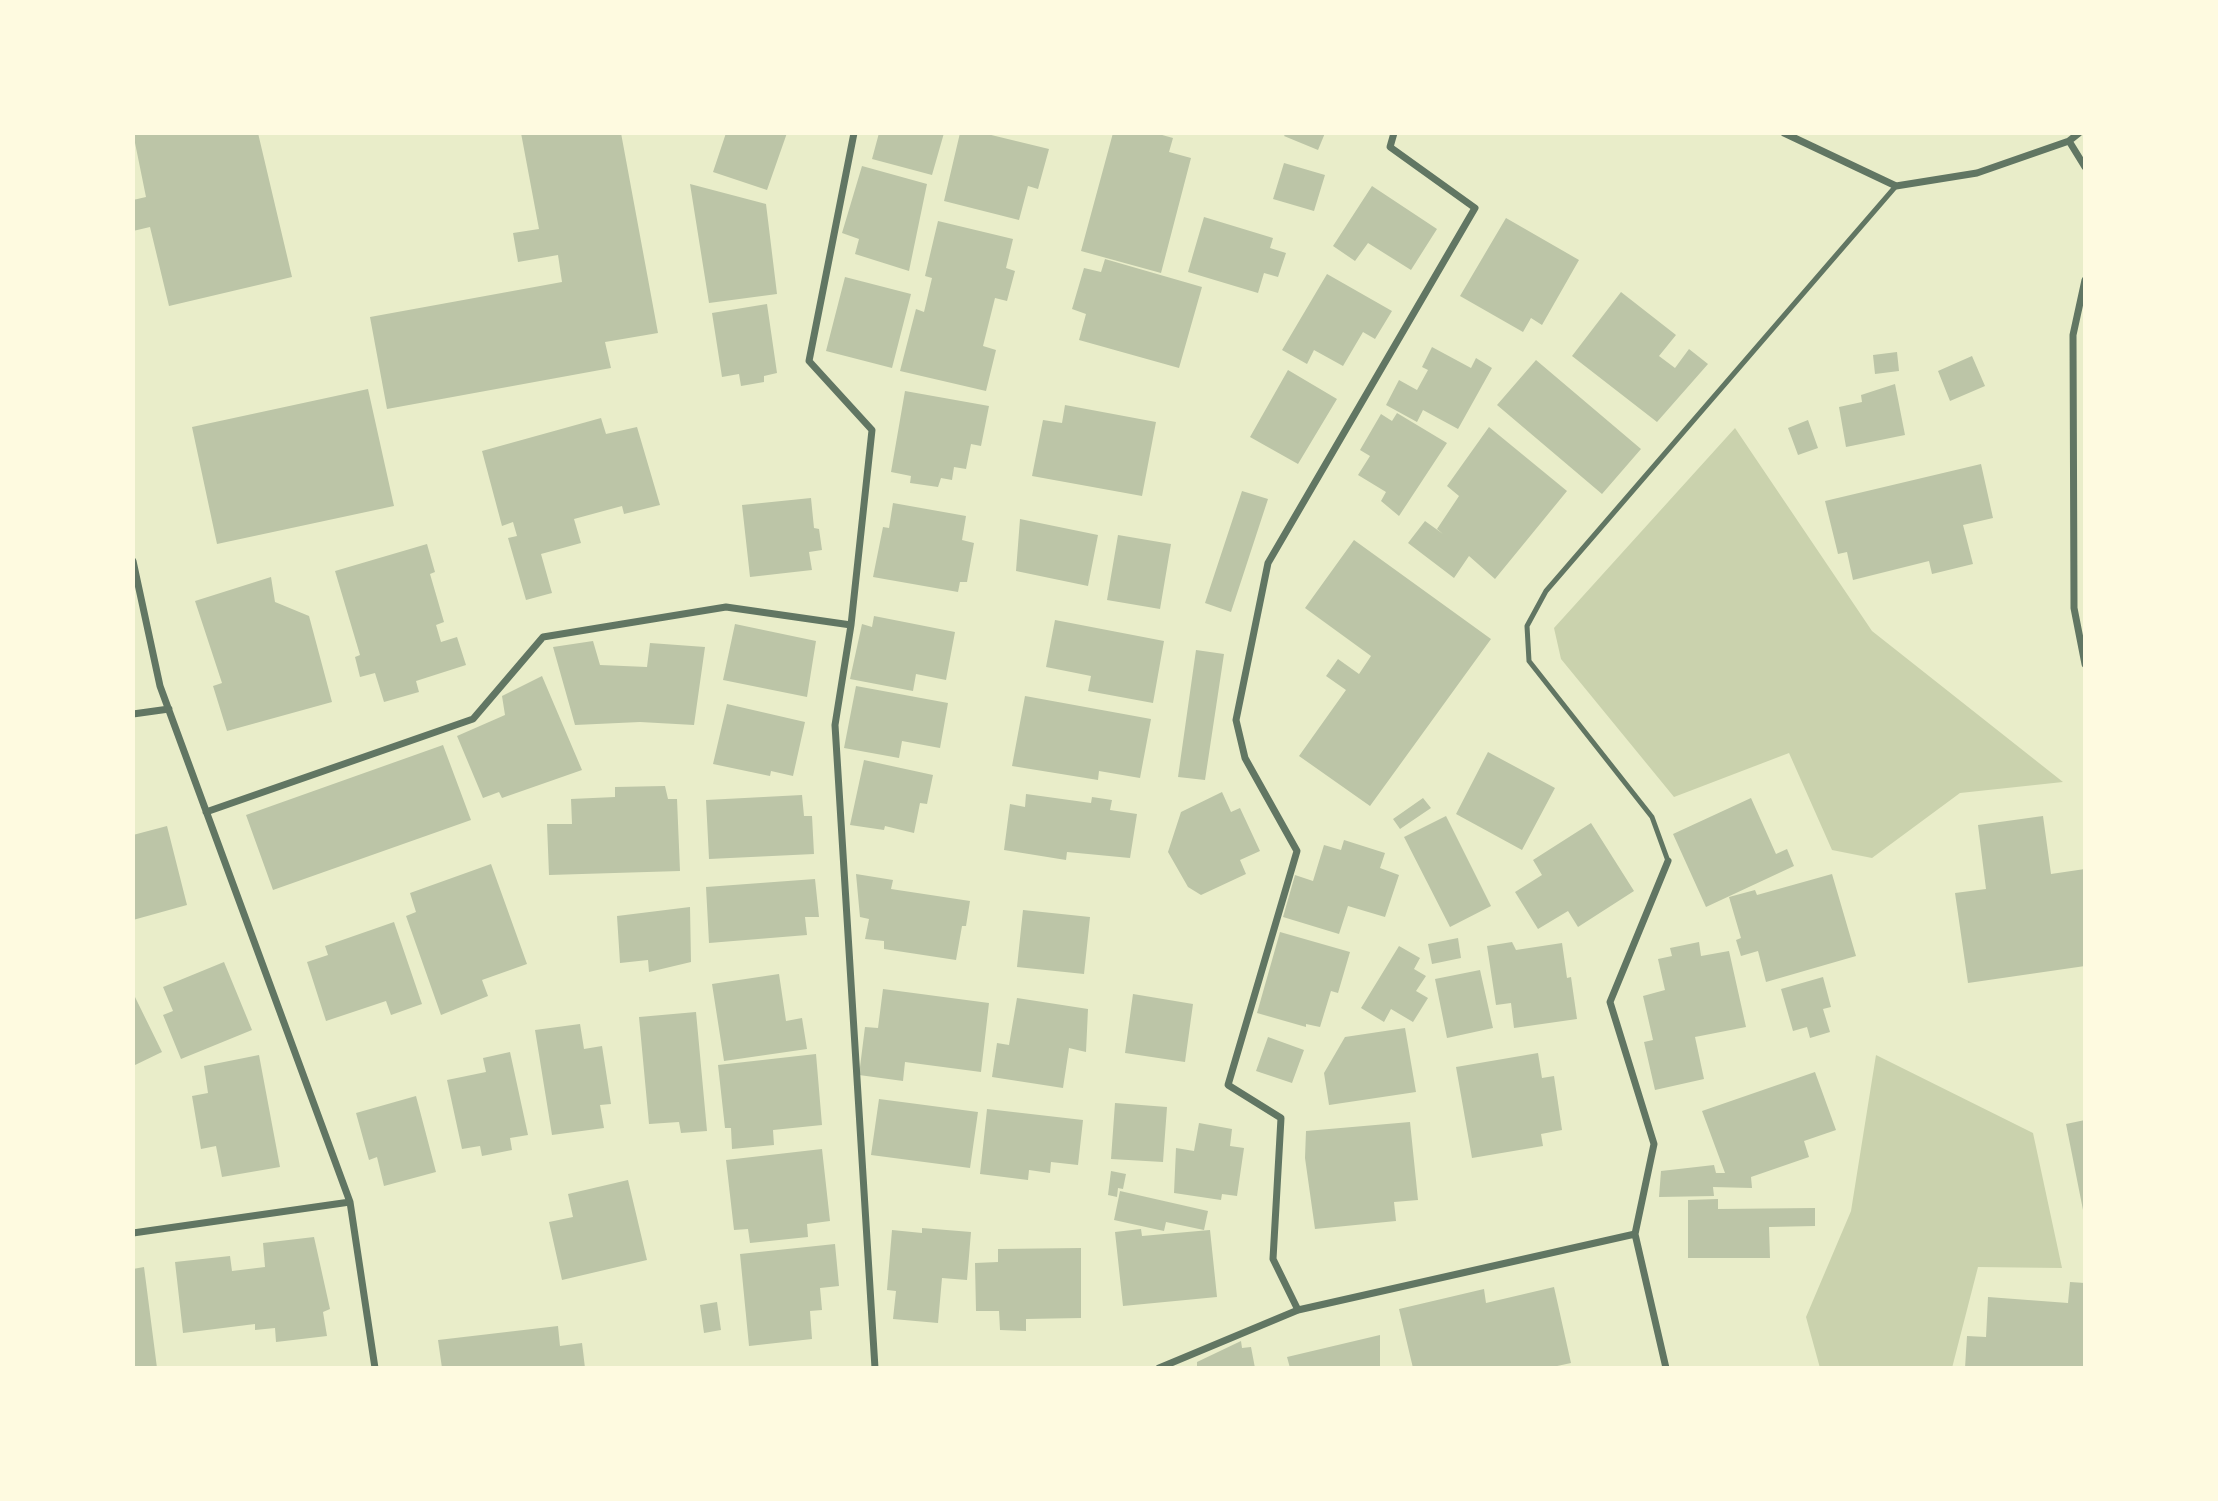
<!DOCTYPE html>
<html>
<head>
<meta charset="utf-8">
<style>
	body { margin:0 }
	#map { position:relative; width:2218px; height:1501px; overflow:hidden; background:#e9edc9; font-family:Signika,sans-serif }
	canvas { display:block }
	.frame { position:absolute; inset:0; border:135px solid #fefae0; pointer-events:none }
</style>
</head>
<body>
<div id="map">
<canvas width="2218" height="1501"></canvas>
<div class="frame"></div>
</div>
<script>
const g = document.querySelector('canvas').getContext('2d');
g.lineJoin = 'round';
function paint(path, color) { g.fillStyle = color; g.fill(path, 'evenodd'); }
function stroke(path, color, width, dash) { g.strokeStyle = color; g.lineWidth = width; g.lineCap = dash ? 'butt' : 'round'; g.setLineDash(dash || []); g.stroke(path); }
const green = new Path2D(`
	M1735 428 1872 631 2063 782 1960 793 1872 858 1832 850 1789 753 1674 797 1561 659 1554 628Z
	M1876 1055 2033 1133 2062 1268 1978 1267 1952 1368H1820L1806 1317 1851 1211Z`);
const building = new Path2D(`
	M133 133H258L292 277 169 306 150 227 133 231V200L146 197Z
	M521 133H621L658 333 605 342 611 368 387 409 370 317 562 282 558 255 518 262 513 233 539 229Z
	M726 133H787L767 190 713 172Z
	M879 133H944L932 175 872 159Z
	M960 133H983L1049 149 1038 189 1028 186 1019 220 944 201Z
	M1113 133H1155L1173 138 1169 152 1191 158 1161 273 1081 251Z
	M1286 133H1325L1318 150 1284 136Z
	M1284 163 1325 175 1314 211 1273 199Z
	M862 166 927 184 909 271 855 254 859 239 842 233Z
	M690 184 766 204 777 294 709 303Z
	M1372 186 1437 229 1411 270 1368 243 1355 261 1333 246Z
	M1204 217 1273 238 1270 248 1286 253 1278 277 1264 273 1258 293 1188 272Z
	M1506 218 1579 260 1542 325 1531 318 1523 332 1460 296Z
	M938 221 1013 239 1006 268 1015 271 1007 301 995 298 983 346 996 350 986 391 900 371 916 309 924 312 932 278 925 276Z
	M1105 259 1202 287 1179 368 1079 340 1086 314 1072 309 1084 268 1101 272Z
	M1327 274 1392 311 1375 339 1363 332 1343 366 1314 350 1307 364 1282 350Z
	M845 277 911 294 892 368 826 351Z
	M1621 292 1676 335 1659 356 1675 368 1689 349 1708 364 1657 422 1572 356Z
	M767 304 777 373 764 376V382L741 386 739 374 722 377 712 313Z
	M1432 347 1471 368 1476 358 1492 368 1458 429 1423 410 1417 422 1386 405 1399 380 1417 390 1428 370 1422 367Z
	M1897 352 1899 371 1875 374 1873 355Z
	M1972 356 1985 386 1950 401 1938 371Z
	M1536 360 1641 449 1602 494 1497 405Z
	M1288 370 1337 399 1298 464 1250 437Z
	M1895 384 1905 435 1846 447 1839 407 1862 402 1861 395Z
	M368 389 394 506 217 544 192 427Z
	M905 391 989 406 981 446 971 444 966 469 954 467 952 480 941 478 938 487 910 483 911 476 891 472Z
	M1065 405 1156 422 1142 496 1032 476 1043 420 1062 423Z
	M1397 413 1447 443 1399 516 1381 501 1386 492 1358 475 1370 456 1360 450 1381 414 1392 421Z
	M601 418 606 434 637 427 660 505 624 514 622 506 574 519 581 543 541 554 552 593 526 600 508 538 517 536 513 522 502 526 482 451Z
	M1808 420 1818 448 1798 455 1788 428Z
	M1489 427 1567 491 1495 579 1469 556 1454 578 1408 543 1425 521 1443 534 1437 529 1459 496 1447 486Z
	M1981 464 1993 518 1963 525 1973 564 1932 574 1929 561 1853 580 1847 552 1838 554 1825 501Z
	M1242 491 1268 499 1231 612 1205 603Z
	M811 498 814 528 819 529 822 550 809 552 812 570 750 577 742 505Z
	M893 503 966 516 962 540 974 543 967 582H960L958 592 873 577 883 527 889 528Z
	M1020 519 1098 535 1088 586 1016 571Z
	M1118 535 1171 544 1160 609 1107 600Z
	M1354 540 1491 639 1370 806 1299 756 1346 690 1326 676 1338 659 1359 674 1371 656 1305 608Z
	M427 544 435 572 430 574 444 622 436 625 441 642 457 637 466 665 416 681 419 692 384 702 375 673 360 677 355 657 360 655 335 571Z
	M271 577 275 602 309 616 332 702 227 731 213 686 222 683 195 601Z
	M874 616 955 632 946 680 916 674 913 691 850 679 862 624 872 627Z
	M1055 620 1164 641 1153 703 1088 691 1091 676 1046 667Z
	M735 624 816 641 807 697 723 680Z
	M593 641 600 665 647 667 650 643 705 647 694 725 640 722 575 725 553 647Z
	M1196 650 1224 654 1205 780 1178 777Z
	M542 676 582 770 502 798 499 792 483 798 457 736 505 715 502 696Z
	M856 686 948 703 940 748 902 741 899 758 844 748Z
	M1025 696 1151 719 1140 778 1099 771 1098 780 1012 766Z
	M727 704 805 722 793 776 771 771 770 776 713 764Z
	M443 745 471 820 273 890 246 815Z
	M1488 752 1555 788 1522 850 1456 814Z
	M864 760 933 775 927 804 920 803 914 833 885 826 884 830 850 825Z
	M665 786 668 799H677L680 871 549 875 547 824H572L571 799 615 797V787Z
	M1222 792 1231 812 1240 808 1260 851 1240 860 1246 874 1201 895 1188 887 1168 852 1181 812Z
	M1026 794 1091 803 1092 797 1112 800 1110 810 1137 814 1130 858 1067 852 1066 860 1004 850 1010 804 1025 807Z
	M802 795 804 816H812L814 854 709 859 706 800Z
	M1423 798 1431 808 1400 829 1393 819Z
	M1751 798 1776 854 1787 849 1794 866 1706 907 1673 834Z
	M1446 816 1491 906 1450 927 1404 837Z
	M2043 816 2051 874 2085 869V966L1968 983 1955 893 1986 889 1978 825Z
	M1591 823 1634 891 1578 927 1568 911 1538 929 1515 892 1542 875 1533 860Z
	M167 826 187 905 133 920V835Z
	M1344 840 1385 853 1380 868 1399 875 1385 917 1348 906 1339 934 1283 917 1295 875 1313 881 1324 845 1341 850Z
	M491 864 527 964 482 980 488 996 441 1015 406 916 416 912 410 893Z
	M856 874 893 880 891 889 970 901 966 926H962L956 960 884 949V941L865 939 869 919 860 917Z
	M1832 874 1856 956 1766 982 1758 951 1741 956 1736 940 1741 938 1729 897 1755 890 1757 895Z
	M815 879 819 917H805L807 935 709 943 706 887Z
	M690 907 691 962 649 972 648 960 620 963 617 916Z
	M1023 910 1090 917 1084 974 1017 967Z
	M394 922 422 1004 391 1015 386 1001 326 1021 307 962 328 955 325 946Z
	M1280 932 1350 952 1338 993 1331 991 1320 1027 1306 1024V1027L1257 1013Z
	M1458 938 1461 958 1432 964 1428 944Z
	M1512 942 1516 950 1562 943 1567 978 1571 977 1577 1019 1514 1028 1511 1003 1496 1005 1487 946Z
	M1699 942 1701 956 1729 951 1746 1027 1695 1037 1704 1079 1655 1090 1644 1042 1653 1040 1643 996 1665 990 1658 959 1672 956 1670 948Z
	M1399 946 1420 958 1414 969 1426 976 1416 991 1428 998 1413 1022 1391 1009 1384 1022 1361 1008Z
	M224 962 252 1030 181 1059 163 1015 173 1011 163 987Z
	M1480 970 1493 1028 1447 1038 1435 979Z
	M779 974 786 1021 802 1018 807 1049 724 1061 712 984Z
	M1823 977 1831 1007 1823 1009 1830 1032 1810 1038 1807 1027 1793 1031 1781 989Z
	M883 989 989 1003 981 1072 905 1062 903 1081 859 1075 865 1027 878 1028Z
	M1133 994 1193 1004 1185 1062 1125 1053Z
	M135 997 162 1052 133 1066V998Z
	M1017 998 1088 1009 1086 1052 1069 1048 1063 1088 992 1077 997 1043 1009 1045Z
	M696 1012 707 1131 681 1133 679 1122 649 1124 639 1017Z
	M580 1024 584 1049 602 1046 611 1104 600 1105 604 1128 552 1135 535 1030Z
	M1405 1028 1416 1092 1329 1105 1324 1073 1345 1037Z
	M1268 1037 1304 1050 1292 1083 1256 1071Z
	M510 1052 528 1135 510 1138 512 1150 482 1156 480 1146 462 1149 447 1080 486 1072 483 1058Z
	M1538 1053 1542 1078 1554 1076 1562 1130 1541 1134 1543 1146 1472 1158 1456 1067Z
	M816 1054 822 1125 773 1130 774 1145 732 1149 731 1128H725L718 1065Z
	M259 1055 280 1167 222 1177 216 1146 201 1149 192 1096 208 1093 204 1066Z
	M1815 1072 1836 1130 1804 1141 1809 1157 1751 1177 1752 1188 1713 1187 1714 1196 1659 1197 1661 1171 1714 1165 1716 1173H1725L1702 1111Z
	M416 1096 436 1172 384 1186 377 1157 369 1160 356 1113Z
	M879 1099 978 1112 970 1168 871 1155Z
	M1115 1103 1167 1107 1163 1162 1111 1159Z
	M987 1109 1083 1120 1078 1165 1051 1162 1050 1173 1029 1170 1028 1180 980 1174Z
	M2085 1120V1209L2083 1210 2066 1124Z
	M1410 1122 1418 1200 1394 1202 1396 1221 1315 1229 1305 1158 1306 1131Z
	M1199 1123 1232 1129 1230 1146 1244 1148 1237 1196 1222 1194 1221 1200 1174 1193 1176 1148 1194 1151Z
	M822 1149 830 1221 807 1224 808 1237 750 1243 748 1229 734 1230 726 1160Z
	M1111 1171 1126 1174 1123 1189 1118 1188 1117 1197 1108 1195Z
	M628 1180 647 1260 562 1280 549 1222 573 1217 568 1194Z
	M1120 1191 1208 1211 1204 1230 1166 1222 1164 1231 1114 1220Z
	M1718 1199V1209L1815 1208V1226L1769 1227 1770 1258H1688V1200Z
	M922 1228 971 1232 967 1280 942 1278 938 1323 893 1319 896 1291 887 1290 892 1230 922 1233Z
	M1141 1229 1142 1236 1210 1230 1217 1297 1123 1306 1115 1232Z
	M314 1237 330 1309 323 1312 327 1336 276 1342 275 1328 255 1330V1324L183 1333 175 1262 230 1256 232 1271 265 1267 263 1243Z
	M835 1244 839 1286 820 1288 822 1310 810 1311 812 1339 749 1346 740 1254Z
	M1081 1248V1318L1026 1319V1331L1000 1330 999 1311H976L975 1263 998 1262V1249Z
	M144 1267 157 1368H133V1269Z
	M2070 1282 2085 1283V1368H1965L1967 1336 1986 1337 1988 1297 2068 1303Z
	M1554 1287 1571 1363 1548 1368H1413L1399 1309 1484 1289 1486 1303Z
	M717 1302 721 1330 704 1333 700 1305Z
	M558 1326 560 1346 582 1343 585 1368H442L438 1340Z
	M1380 1335V1368H1290L1287 1357Z
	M1241 1341 1242 1348 1251 1347 1255 1368H1197V1362Z`);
const service = new Path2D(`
	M1668 861 1652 817 1529 661 1527 626 1546 591 1896 186`);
const minor = new Path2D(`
	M854 133 809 361 872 430 851 625 835 725 875 1368
	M1784 133 1896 186 1977 173 2069 141 2079 133
	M2069 141 2085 167
	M2085 280 2073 335 2074 608 2085 664
	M133 561 160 686 350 1202 375 1368
	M133 714 169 709
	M206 812 473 719 543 637 726 607 851 625
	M133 1233 350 1202
	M1298 1310 1273 1259 1281 1118 1228 1085 1297 851 1245 758 1236 720 1268 563 1475 208 1390 147 1394 133
	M1159 1368 1298 1310 1635 1234
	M1666 1368 1635 1234 1654 1144 1610 1002 1668 861`);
paint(green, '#cad2ad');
paint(building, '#bcc5a7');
stroke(service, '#617663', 5);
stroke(minor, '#617663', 7);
</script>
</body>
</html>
